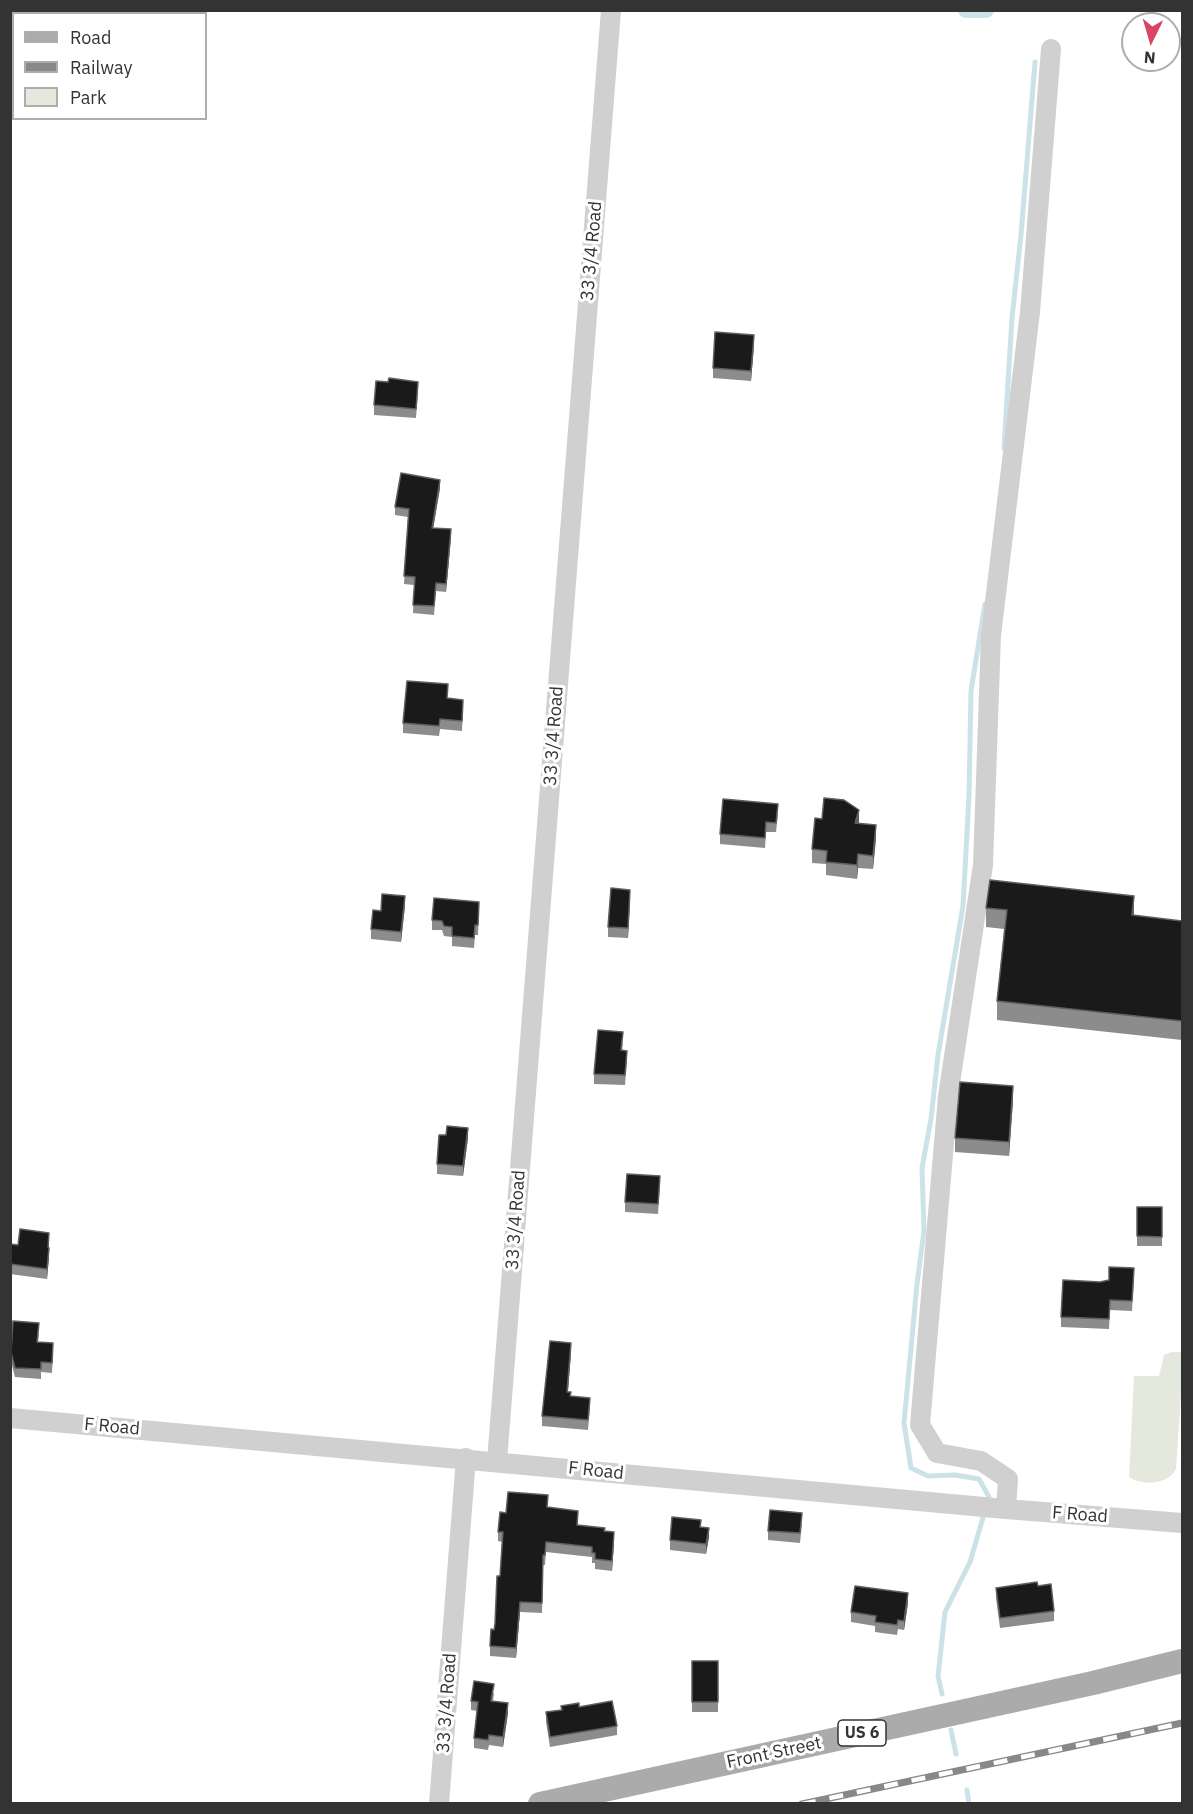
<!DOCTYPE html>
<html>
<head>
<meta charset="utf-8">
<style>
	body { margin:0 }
	#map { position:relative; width:1193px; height:1814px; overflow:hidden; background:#fff; font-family:"IBM Plex Sans",sans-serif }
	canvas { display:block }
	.frame { position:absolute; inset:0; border:12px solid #333; pointer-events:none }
	.legend { position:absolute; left:12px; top:12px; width:195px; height:108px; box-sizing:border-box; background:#fff; border:2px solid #adadad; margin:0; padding:8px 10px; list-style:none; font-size:18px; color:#333 }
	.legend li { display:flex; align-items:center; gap:12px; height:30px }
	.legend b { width:30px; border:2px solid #adadad }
	.north { position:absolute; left:1121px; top:12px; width:60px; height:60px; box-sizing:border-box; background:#fff; border:2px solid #adadad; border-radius:50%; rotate:185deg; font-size:16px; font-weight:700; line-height:24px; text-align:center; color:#333 }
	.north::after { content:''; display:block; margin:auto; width:21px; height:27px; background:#da4567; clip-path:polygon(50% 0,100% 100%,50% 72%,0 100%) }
</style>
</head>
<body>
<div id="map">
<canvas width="1193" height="1814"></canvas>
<div class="frame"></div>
<ul class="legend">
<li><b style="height:8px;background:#ababab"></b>Road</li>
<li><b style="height:8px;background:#888"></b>Railway</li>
<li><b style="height:16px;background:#e5e9dd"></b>Park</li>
</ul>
<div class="north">N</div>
</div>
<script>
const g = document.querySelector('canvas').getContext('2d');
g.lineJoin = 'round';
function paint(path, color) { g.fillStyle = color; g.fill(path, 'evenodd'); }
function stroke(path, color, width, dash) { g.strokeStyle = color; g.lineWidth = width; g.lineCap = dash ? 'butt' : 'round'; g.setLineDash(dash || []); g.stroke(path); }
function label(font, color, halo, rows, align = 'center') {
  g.font = font + ' "IBM Plex Sans",sans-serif'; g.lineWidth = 6; g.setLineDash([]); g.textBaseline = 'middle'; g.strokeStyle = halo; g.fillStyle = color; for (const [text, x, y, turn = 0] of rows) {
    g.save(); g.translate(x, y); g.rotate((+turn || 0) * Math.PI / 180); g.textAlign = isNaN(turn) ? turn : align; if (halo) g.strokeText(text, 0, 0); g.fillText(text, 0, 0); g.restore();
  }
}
const green = new Path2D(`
	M1172 1352H1182V1380L1176 1469C1168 1485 1142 1486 1129 1477L1134 1376H1159L1164 1355Z`);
const stream = new Path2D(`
	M1004 448 1012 318 1021 235 1035 62
	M942 1694 938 1676 945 1612 970 1562 989 1497 979 1479 955 1475 928 1476 911 1468 904 1423 917 1284 924 1231 922 1168 931 1119 938 1055 963 906 969 796 971 691 985 604
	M951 1730 956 1754
	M967 1790 969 1804`);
const canal = new Path2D(`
	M966 10H986`);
const minor = new Path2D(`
	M10 1418 1006 1509 1182 1523
	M497 1461 611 10
	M1006 1509 1008 1479 981 1461 937 1453 920 1425 948 1096 983 865 991 635 1030 312 1051 49
	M439 1804 466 1458`);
const major = new Path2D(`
	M540 1804 1093 1683 1182 1661`);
const rail = new Path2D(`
	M802 1804 1182 1723`);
const wall = new Path2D(`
	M754 345 751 381 713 378V368Z
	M388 382 418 391 416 418 374 415V405Z
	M440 488 433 528 451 537 446 592 436 591 434 615 413 613 414 585 404 584 408 517 395 515V507Z
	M447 698 463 710 462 731 440 729 439 736 403 733V723Z
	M778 814 776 832H766L765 848 720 844V834Z
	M859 823 876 838 873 869 858 868 857 879 826 875V864L812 863V849Z
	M630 900 628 938 608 937V927Z
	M405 906 401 942 371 939V929L381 911Z
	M986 908 1134 915 1182 921V1040L997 1020V1001L1004 929 986 927Z
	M479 911 478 935H475L474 948 452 946V937L444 936 442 930H432V920Z
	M623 1042 622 1050 627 1061 625 1085 594 1084V1074Z
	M1013 1101 1009 1156 955 1152V1138Z
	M446 1135 468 1138 463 1176 437 1174V1164Z
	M660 1186 658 1214 625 1212V1202Z
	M1137 1207H1162V1246H1137Z
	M49 1243V1257L47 1279 10 1274V1244L18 1245Z
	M1134 1278 1132 1311 1110 1310 1109 1329 1061 1327V1317L1100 1282Z
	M39 1333 38 1342 53 1353 52 1373 41 1372V1379L15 1377 11 1362V1352Z
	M571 1353 568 1392 571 1396 590 1408 588 1430 542 1426V1416Z
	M548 1507 578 1521V1525L605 1531 614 1542 612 1571 595 1569V1563H592V1557L546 1552 545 1565H543L542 1613 520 1612 516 1658 490 1656V1646L494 1630 500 1576 502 1542 498 1541V1532L506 1513Z
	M802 1523 800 1543 768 1540V1531Z
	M701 1527 709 1537 706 1554 670 1550V1540Z
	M1038 1586 1054 1611V1621L1000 1628 996 1598V1588Z
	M908 1603 904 1630 898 1629 897 1635 875 1632V1626L851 1622V1612Z
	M692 1661H718V1712H692Z
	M494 1693 493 1701 508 1713 503 1747 489 1745 488 1750 474 1748V1738L477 1711 471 1710V1701Z
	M561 1706 579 1707 617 1726V1735L550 1747 546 1722V1712L561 1710Z`);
const shadedWall = new Path2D(`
	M754 335V345L751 381V371Z
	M440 480V488L432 536V528Z
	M451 529V537L446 592V584Z
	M859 810V823H855Z
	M876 825V838L873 869V856Z
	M858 854V868L857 879V865Z
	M630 890V900L628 938V928Z
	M405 896V906L401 942V932Z
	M1134 896V915H1132Z
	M1013 1086V1101L1009 1156V1142Z
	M468 1128V1138L463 1176V1166Z
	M49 1248V1257L47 1279V1269Z
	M571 1343V1353L567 1401V1392Z
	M709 1528V1537L706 1554V1544Z
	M614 1532V1542L612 1571V1561Z
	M908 1593V1603L904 1630V1621Z
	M520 1602V1612L516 1658V1648Z
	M508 1703V1713L503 1747V1737Z`);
const building = new Path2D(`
	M715 332 754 335 751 371 713 368Z
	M389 378 418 382 416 409 374 405 376 381 388 382Z
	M401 473 440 480 432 528 451 529 446 584 436 583 434 606 413 605 415 577 404 576 409 509 395 507Z
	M407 681 448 684 447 698 463 700 462 721 440 719 439 726 403 723Z
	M824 798 844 800 859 810 855 823 876 825 873 856 858 854 857 865 826 862 827 851 812 849 815 818 822 819Z
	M723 799 778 804 776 823 766 822 765 838 720 834Z
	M990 880 1134 896 1132 915 1182 921V1021L997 1001 1007 910 986 908Z
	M611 888 630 890 628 928 608 927Z
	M382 894 405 896 401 932 371 929 373 910 381 911Z
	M434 898 479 902 478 925H475L474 938 452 936V927L444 926 442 921 432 920Z
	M598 1030 623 1032 621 1050 627 1051 625 1075 594 1074Z
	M960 1082 1013 1086 1009 1142 955 1138Z
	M447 1126 468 1128 463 1166 437 1164 439 1135H446Z
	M627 1174 660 1176 658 1204 625 1202Z
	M1137 1207H1162V1237L1137 1236Z
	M20 1229 49 1233 48 1247 49 1248 47 1269 10 1264V1244L18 1245Z
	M1109 1267 1134 1268 1132 1301 1110 1300 1109 1319 1061 1317 1063 1280 1100 1282 1109 1280Z
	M13 1321 39 1323 37 1342 53 1343 52 1363 41 1362V1369L15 1368 11 1352Z
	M550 1341 571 1343 567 1392H571L570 1396 590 1398 588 1420 542 1416Z
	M508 1492 548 1495 547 1507 578 1511 577 1525 605 1528 604 1531 614 1532 612 1561 595 1559V1553H592V1547L546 1542 545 1555H543L542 1603 520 1602 516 1648 490 1646 491 1629 494 1630 495 1624 497 1576H500L503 1532H498L500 1512 506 1513Z
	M770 1510 802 1513 800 1533 768 1531Z
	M672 1517 701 1520 700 1527 709 1528 706 1544 670 1540Z
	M1037 1582 1038 1586 1051 1584 1054 1611 1000 1618 996 1588Z
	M855 1586 908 1593 904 1621 898 1620 897 1625 875 1622 876 1616 851 1612Z
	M692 1661H718V1702H692Z
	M474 1681 494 1684 491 1701 508 1703 503 1737 489 1735 488 1740 474 1738 478 1702 471 1701Z
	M612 1701 617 1726 550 1737 546 1712 562 1710 561 1706 579 1703V1707Z`);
const shields = [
	[862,1733,48]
];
const shieldNames = [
	["US 6",862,1733]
];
const streetNames = [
	["33 3/4 Road",592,251,-85],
	["33 3/4 Road",554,736,-86],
	["33 3/4 Road",516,1220,-86],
	["F Road",112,1427,5],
	["F Road",596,1471,6],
	["F Road",1080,1515,4],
	["33 3/4 Road",447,1703,-86],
	["Front Street",774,1753,-12]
];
paint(green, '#e5e9dd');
stroke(stream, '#cbe2e8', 5);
stroke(canal, '#cbe2e8', 16);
stroke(minor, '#d0d0d0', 20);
stroke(major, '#ababab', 24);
stroke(rail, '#888', 7);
stroke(rail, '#fff', 4.5, [14]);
paint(wall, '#8c8c8c');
paint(shadedWall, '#5f5f5f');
paint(building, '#1a1a1a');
stroke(building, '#5f5f5f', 1.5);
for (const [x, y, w] of shields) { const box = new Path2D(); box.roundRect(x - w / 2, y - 13, w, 26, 4.5); g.fillStyle = '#fff'; g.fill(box); stroke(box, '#333', 1.5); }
label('bold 16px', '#333', null, shieldNames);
label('18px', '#333', '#fff', streetNames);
</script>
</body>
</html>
